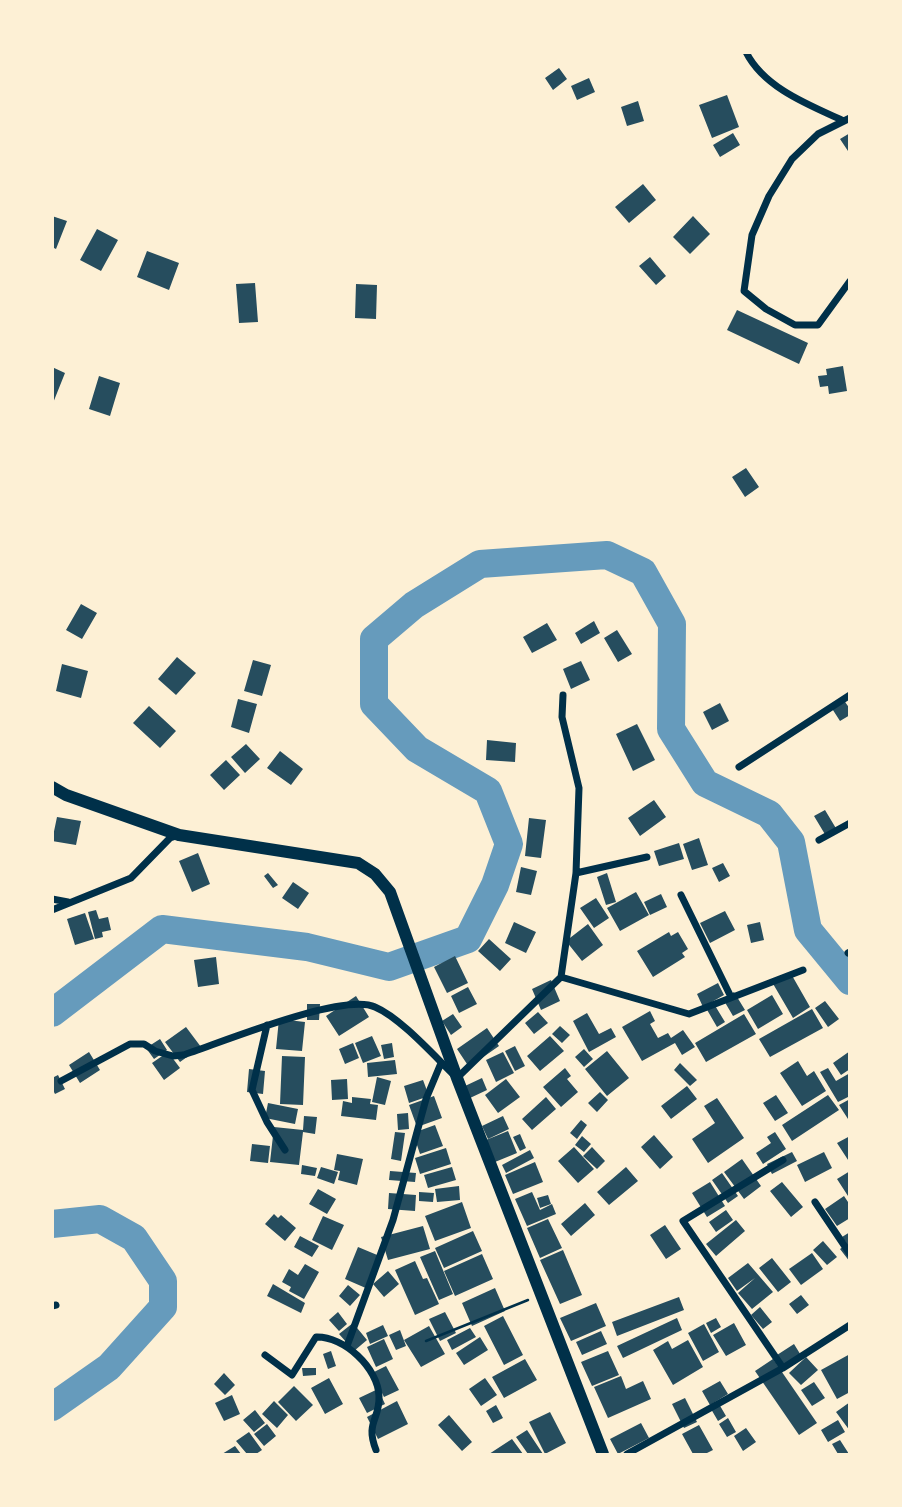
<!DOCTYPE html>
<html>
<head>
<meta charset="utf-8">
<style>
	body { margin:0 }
	#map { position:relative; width:902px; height:1507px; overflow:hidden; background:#fdf0d5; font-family:"Sofia Sans Condensed",sans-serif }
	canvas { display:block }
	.frame { position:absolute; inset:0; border:54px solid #fdf0d5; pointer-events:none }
</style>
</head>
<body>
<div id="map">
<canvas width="902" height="1507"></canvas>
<div class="frame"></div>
</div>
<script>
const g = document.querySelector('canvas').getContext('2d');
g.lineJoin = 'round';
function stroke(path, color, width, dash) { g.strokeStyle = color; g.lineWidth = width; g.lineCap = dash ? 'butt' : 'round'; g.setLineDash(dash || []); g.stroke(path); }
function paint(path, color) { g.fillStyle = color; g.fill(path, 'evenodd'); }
const river = new Path2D(`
	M52 1013 162 929 307 947 389 967 468 939 495 885 509 844 488 791 417 749 374 704V639L414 605 480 564 607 555 643 572 672 624 671 729 705 783 769 814 791 842 808 930 850 981
	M52 1224 100 1219 134 1238 163 1281V1307L109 1367 52 1407`);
const building = new Path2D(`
	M559 68 567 79 553 90 545 78Z
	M589 78 595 92 577 100 571 86Z
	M727 95 739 127 712 138 699 105Z
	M638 101 644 121 627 126 621 107Z
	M733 133 740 145 720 157 713 145Z
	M850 133V154L840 139Z
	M643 184 656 200 629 223 615 207Z
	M52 216 67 221 56 249 52 247Z
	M693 216 710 234 690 254 673 237Z
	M97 229 118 240 101 271 80 260Z
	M147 251 179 263 169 290 137 277Z
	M650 257 666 276 656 285 639 266Z
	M255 283 258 322 239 323 236 284Z
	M356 284 377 285 376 319 355 318Z
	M737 310 808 343 799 364 727 330Z
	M843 366 847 391 829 394 828 386 820 387 818 376 827 375 826 369Z
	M52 367 65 373 53 403H52Z
	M99 376 120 383 110 416 89 409Z
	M746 468 759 487 745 497 732 477Z
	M81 604 97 613 82 639 66 630Z
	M594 621 600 633 581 644 575 633Z
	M547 623 557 640 532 653 523 637Z
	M617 630 632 654 618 662 604 638Z
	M177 657 196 673 176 695 158 679Z
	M253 660 271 665 262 696 244 691Z
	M581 661 590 680 571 689 563 669Z
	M62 664 88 671 81 698 56 691Z
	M238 699 257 704 249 733 231 727Z
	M843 699 850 709V715L840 721 831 707Z
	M720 703 729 721 712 730 703 712Z
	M149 706 176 731 160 748 133 723Z
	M637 724 655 760 633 771 616 734Z
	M487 740 516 743 515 762 486 760Z
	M246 744 260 759 245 773 231 757Z
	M280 751 303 769 291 785 267 768Z
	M226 760 240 775 224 790 210 775Z
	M654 800 666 817 640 836 628 818Z
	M825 810 837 830 826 836 814 816Z
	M57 817 81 821 76 845 52 841Z
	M529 818 546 820 541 858 525 856Z
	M699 838 708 865 692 870 683 844Z
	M679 843 684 859 659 866 654 851Z
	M198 853 210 884 192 892 179 861Z
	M723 863 730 876 719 882 712 868Z
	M521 867 537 871 531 895 516 892Z
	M268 873 278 885 273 888 264 876Z
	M607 873 616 902 606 905 597 877Z
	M293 882 309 893 298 909 282 898Z
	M636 892 649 915 620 931 607 908Z
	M661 894 667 907 650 915 644 902Z
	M596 898 609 918 594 928 580 908Z
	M96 910 99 919 108 917 111 930 102 932 103 937 95 939 88 912Z
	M725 911 735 930 710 943 700 923Z
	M85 913 94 939 75 945 67 919Z
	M514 922 536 932 526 953 505 943Z
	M760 922 764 940 751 943 747 925Z
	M588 924 603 945 582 961 566 941Z
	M669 932 671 936 678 932 688 949 682 953 685 957 653 977 637 951Z
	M489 939 511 959 500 971 478 951Z
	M455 956 468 983 447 993 434 967Z
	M216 957 219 984 198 987 194 960Z
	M790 972 810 1007 793 1018 772 982Z
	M551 980 560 1001 541 1010 532 989Z
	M718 983 724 995 703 1007 697 994Z
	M468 987 477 1004 459 1013 451 996Z
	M734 992 745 1010 733 1016 723 999Z
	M772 995 783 1014 758 1029 747 1010Z
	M356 996 369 1017 339 1036 326 1016Z
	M825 1001 839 1019 828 1027 815 1008Z
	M307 1004H320L319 1020H307Z
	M714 1004 725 1022 717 1027 706 1008Z
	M812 1009 823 1028 770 1057 759 1039Z
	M650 1011 655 1021 650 1024 658 1038 668 1033 671 1038 683 1030 695 1047 682 1055 675 1043 642 1061 622 1027Z
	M538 1012 548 1023 534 1034 525 1023Z
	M587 1013 599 1034 611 1028 616 1037 589 1052 573 1021Z
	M453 1014 462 1027 451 1035 442 1021Z
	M744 1014 756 1034 706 1062 695 1043Z
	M279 1019 305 1022 302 1051 276 1049Z
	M560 1026 570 1035 562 1043 552 1034Z
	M186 1027 201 1047 180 1062 165 1042Z
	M487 1028 499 1046 469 1067 457 1049Z
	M372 1036 381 1056 363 1063 355 1043Z
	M550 1036 564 1051 540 1071 527 1056Z
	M160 1039 167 1050 154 1059 146 1048Z
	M353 1043 359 1058 345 1064 339 1049Z
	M392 1043 394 1057 384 1059 381 1045Z
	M515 1046 525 1066 515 1071 505 1051Z
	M584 1049 593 1059 584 1067 575 1057Z
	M607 1051 629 1078 607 1096 585 1069Z
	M850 1051V1069L841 1075 833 1063Z
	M89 1052 100 1070 80 1083 69 1065Z
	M168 1052 180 1068 164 1080 152 1063Z
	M503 1052 514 1073 496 1082 486 1060Z
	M282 1056 305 1057 303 1105 280 1104Z
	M395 1060 397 1074 368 1077 367 1063Z
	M798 1061 807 1076 814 1071 826 1091 802 1106 780 1073Z
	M680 1063 697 1080 690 1086 674 1070Z
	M565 1068 571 1076 567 1079 578 1092 561 1107 543 1087Z
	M828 1068 836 1081 850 1073V1096L838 1102 820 1072Z
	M249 1069 265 1071 263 1094 247 1092Z
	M58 1075 65 1089 55 1094 52 1088V1078Z
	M377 1077 391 1081 385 1105 372 1102Z
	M482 1078 487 1090 470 1098 465 1086Z
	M347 1079 348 1099 332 1100 331 1080Z
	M506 1079 520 1097 498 1113 485 1095Z
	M423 1080 429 1096 409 1103 404 1086Z
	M687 1086 697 1099 671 1119 661 1106Z
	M600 1092 608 1100 597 1112 588 1103Z
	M776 1095 788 1113 775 1121 763 1103Z
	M828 1095 839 1110 792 1141 782 1125Z
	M434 1096 442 1118 417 1127 409 1105Z
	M352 1097 371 1099 370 1104 378 1105 376 1120 341 1116 343 1101 352 1103Z
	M546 1097 556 1109 532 1130 522 1119Z
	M717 1098 744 1138 708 1163 692 1139 715 1123 704 1106Z
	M850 1099V1118L848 1119 839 1105Z
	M268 1103 298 1109 295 1124 265 1118Z
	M408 1113 409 1129 398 1130 397 1114Z
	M304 1116 317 1117 315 1134 303 1132 299 1165 270 1162 274 1127 303 1130Z
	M503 1116 509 1129 488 1139 482 1126Z
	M581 1120 587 1125 577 1139 570 1133Z
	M435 1125 443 1146 420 1154 413 1133Z
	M508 1131 517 1153 495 1162 486 1140Z
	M395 1132 405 1133 401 1161 391 1159Z
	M775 1132 786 1149 763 1164 756 1153 771 1143 767 1137Z
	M520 1134 526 1148 520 1151 513 1137Z
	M654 1135 673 1157 660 1169 641 1147Z
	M582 1136 591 1144 584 1152 575 1145Z
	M850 1136V1163L837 1143Z
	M252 1144 270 1146 268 1163 250 1161Z
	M574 1147 594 1169 578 1183 558 1161Z
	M592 1147 605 1161 597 1169 583 1156Z
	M446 1148 451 1164 420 1174 415 1158Z
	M530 1150 534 1158 506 1173 502 1165Z
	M792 1152 797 1161 772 1174 767 1164Z
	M824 1152 832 1168 805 1182 797 1165Z
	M337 1154 363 1159 357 1185 338 1180 340 1171 334 1170Z
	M742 1159 761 1186 744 1199 724 1172Z
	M535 1162 543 1182 513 1194 505 1175Z
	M302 1165 317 1168 315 1176 301 1174Z
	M321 1167 338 1172 334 1184 317 1178Z
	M452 1167 456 1180 428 1188 424 1175Z
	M626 1167 638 1181 609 1205 597 1192Z
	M390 1171 416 1173 415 1182 389 1180Z
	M850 1171V1195L848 1196 837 1179Z
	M722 1173 738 1196 728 1203 712 1180Z
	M710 1182 725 1206 707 1217 692 1193Z
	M782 1182 803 1207 791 1217 770 1191Z
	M459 1186 460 1200 437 1202 435 1189Z
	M318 1189 336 1199 327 1214 309 1204Z
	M419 1192 434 1193 433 1202 419 1201Z
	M532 1192 540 1210 552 1204 556 1214 527 1226 515 1199Z
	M389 1193 416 1195 415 1211 388 1209Z
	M548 1195 551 1204 540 1208 537 1198Z
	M844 1196 850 1205V1218L837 1226 825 1209Z
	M462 1202 471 1228 435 1241 425 1216Z
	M585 1203 595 1215 571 1236 561 1224Z
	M726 1210 733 1220 716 1232 709 1222Z
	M274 1214 278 1218 281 1215 296 1228 285 1241 265 1224Z
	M323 1216 344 1225 332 1250 312 1240Z
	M548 1219 562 1248 540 1258 527 1228Z
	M736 1220 745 1231 716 1256 706 1244Z
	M665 1225 681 1249 666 1259 650 1235Z
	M423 1226 430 1249 388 1260 381 1237Z
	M473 1231 482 1251 444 1268 435 1248Z
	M850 1232V1262L840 1249 847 1244 842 1237Z
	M300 1236 319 1246 312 1257 294 1247Z
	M823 1241 837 1257 827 1265 813 1250Z
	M358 1247 382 1257 368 1289 345 1279Z
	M563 1250 582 1295 560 1304 540 1260Z
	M435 1251 453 1294 439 1300 420 1257Z
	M812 1253 823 1269 801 1285 789 1269Z
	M482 1254 493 1279 455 1296 444 1271Z
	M772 1258 791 1282 778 1292 759 1268Z
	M415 1261 423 1279 427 1278 439 1304 415 1315 395 1270Z
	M748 1263 773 1292 752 1309 738 1293 755 1278 737 1291 728 1278Z
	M305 1264 319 1272 304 1299 289 1291 291 1287 282 1282 289 1269 298 1275Z
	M388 1271 399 1284 384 1297 373 1284Z
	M273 1284 305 1303 301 1313 267 1296Z
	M348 1285 360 1295 350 1306 339 1296Z
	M495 1288 505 1311 472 1326 462 1303Z
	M801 1295 809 1305 797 1314 789 1304Z
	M679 1297 684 1310 617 1336 612 1322Z
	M596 1303 606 1326 571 1341 560 1318Z
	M760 1307 772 1322 763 1329 751 1315Z
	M338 1312 347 1324 339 1331 329 1320Z
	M445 1312 456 1333 440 1341 429 1319Z
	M503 1316 523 1355 504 1365 484 1326Z
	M677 1318 682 1330 623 1358 617 1346Z
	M716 1318 721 1327 711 1333 706 1323Z
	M353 1323 367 1340 354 1351 339 1334Z
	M734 1323 746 1345 726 1356 713 1335Z
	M704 1324 719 1352 703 1361 688 1333Z
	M383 1325 388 1336 370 1344 366 1333Z
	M429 1326 445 1354 421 1367 404 1340Z
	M470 1328 476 1337 452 1350 447 1340Z
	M400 1330 406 1346 396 1350 389 1335Z
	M601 1331 607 1344 582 1355 576 1342Z
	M480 1337 488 1350 464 1365 456 1353Z
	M384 1339 393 1359 376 1367 367 1347Z
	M688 1340 703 1367 673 1385 653 1350 668 1341 672 1349Z
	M794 1344 802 1357 786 1368 777 1355Z
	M331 1351 336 1366 328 1369 323 1354Z
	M608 1351 619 1375 592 1386 581 1362Z
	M850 1354V1392L837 1399 821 1370Z
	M806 1357 818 1370 801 1385 789 1373Z
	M525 1359 537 1380 504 1398 492 1377Z
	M773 1359 817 1423 799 1435 755 1371Z
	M386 1366 399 1390 384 1397 372 1373Z
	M302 1368H316V1375L303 1376Z
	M224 1373 235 1385 225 1395 214 1384Z
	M621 1376 626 1389 643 1381 651 1399 608 1418 594 1387Z
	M329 1378 343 1404 325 1414 311 1388Z
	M485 1378 497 1395 481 1406 469 1389Z
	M720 1381 728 1394 710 1405 702 1391Z
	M814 1382 825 1398 812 1406 801 1390Z
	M294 1386 313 1405 296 1421 278 1402Z
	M378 1389 385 1404 367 1413 359 1398Z
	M232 1395 240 1414 224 1421 215 1403Z
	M685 1398 697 1422 684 1428 672 1404Z
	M274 1401 288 1415 277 1428 262 1414Z
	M397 1401 408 1424 378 1439 367 1417Z
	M850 1402V1431L836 1412Z
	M719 1404 726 1416 718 1421 711 1409Z
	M496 1405 503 1418 493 1423 486 1411Z
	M255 1410 265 1423 254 1432 243 1420Z
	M550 1412 566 1443 545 1454 529 1422Z
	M449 1415 472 1442 462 1451 438 1425Z
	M728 1418 736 1432 727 1437 719 1424Z
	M838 1420 845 1432 828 1442 821 1430Z
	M641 1423 649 1438 618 1454 610 1439Z
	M267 1424 276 1436 264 1446 254 1434Z
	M699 1425 713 1450 705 1454H693L682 1434Z
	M746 1428 756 1442 743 1451 734 1436Z
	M527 1430 543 1454H528L516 1437Z
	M249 1432 262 1450 256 1454H247L236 1441Z
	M512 1439 523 1454H489Z
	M840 1440 849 1454H838L832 1444Z
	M235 1446 241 1454H222Z`);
const path = new Path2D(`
	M426 1341 528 1300`);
const minor = new Path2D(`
	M746 52C764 88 809 105 844 121L850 118
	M844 121 818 134 792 159 769 196 752 235 744 291 766 309 795 325H818L850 281
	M739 767 850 695
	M819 840 850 823
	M576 873 647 857
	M681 895 731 997
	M52 899 68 902
	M52 910 131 878 170 838 179 835
	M848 953 850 952
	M561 977 689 1014 803 970
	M267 1025 252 1090 267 1122 285 1150
	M61 1081 130 1044H144L155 1051 173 1056 183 1055C220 1043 343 992 375 1007 401 1018 436 1058 457 1078L561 977 576 873 579 788 562 717 563 695
	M783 1160 683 1221 783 1368
	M815 1202 850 1254
	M52 1306 56 1305
	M347 1346 393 1220 426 1099 441 1063
	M265 1355 292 1375 316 1337C344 1336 378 1368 379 1396 380 1420 365 1422 376 1450
	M627 1454 783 1368 850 1325`);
const secondary = new Path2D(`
	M52 787 66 795 179 835 358 863 375 874 390 892 457 1078 603 1454`);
stroke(river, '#669bbc', 28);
paint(building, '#264d5e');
stroke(path, '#003049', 2.5);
stroke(minor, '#003049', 7);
stroke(secondary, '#003049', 12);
</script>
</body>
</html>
